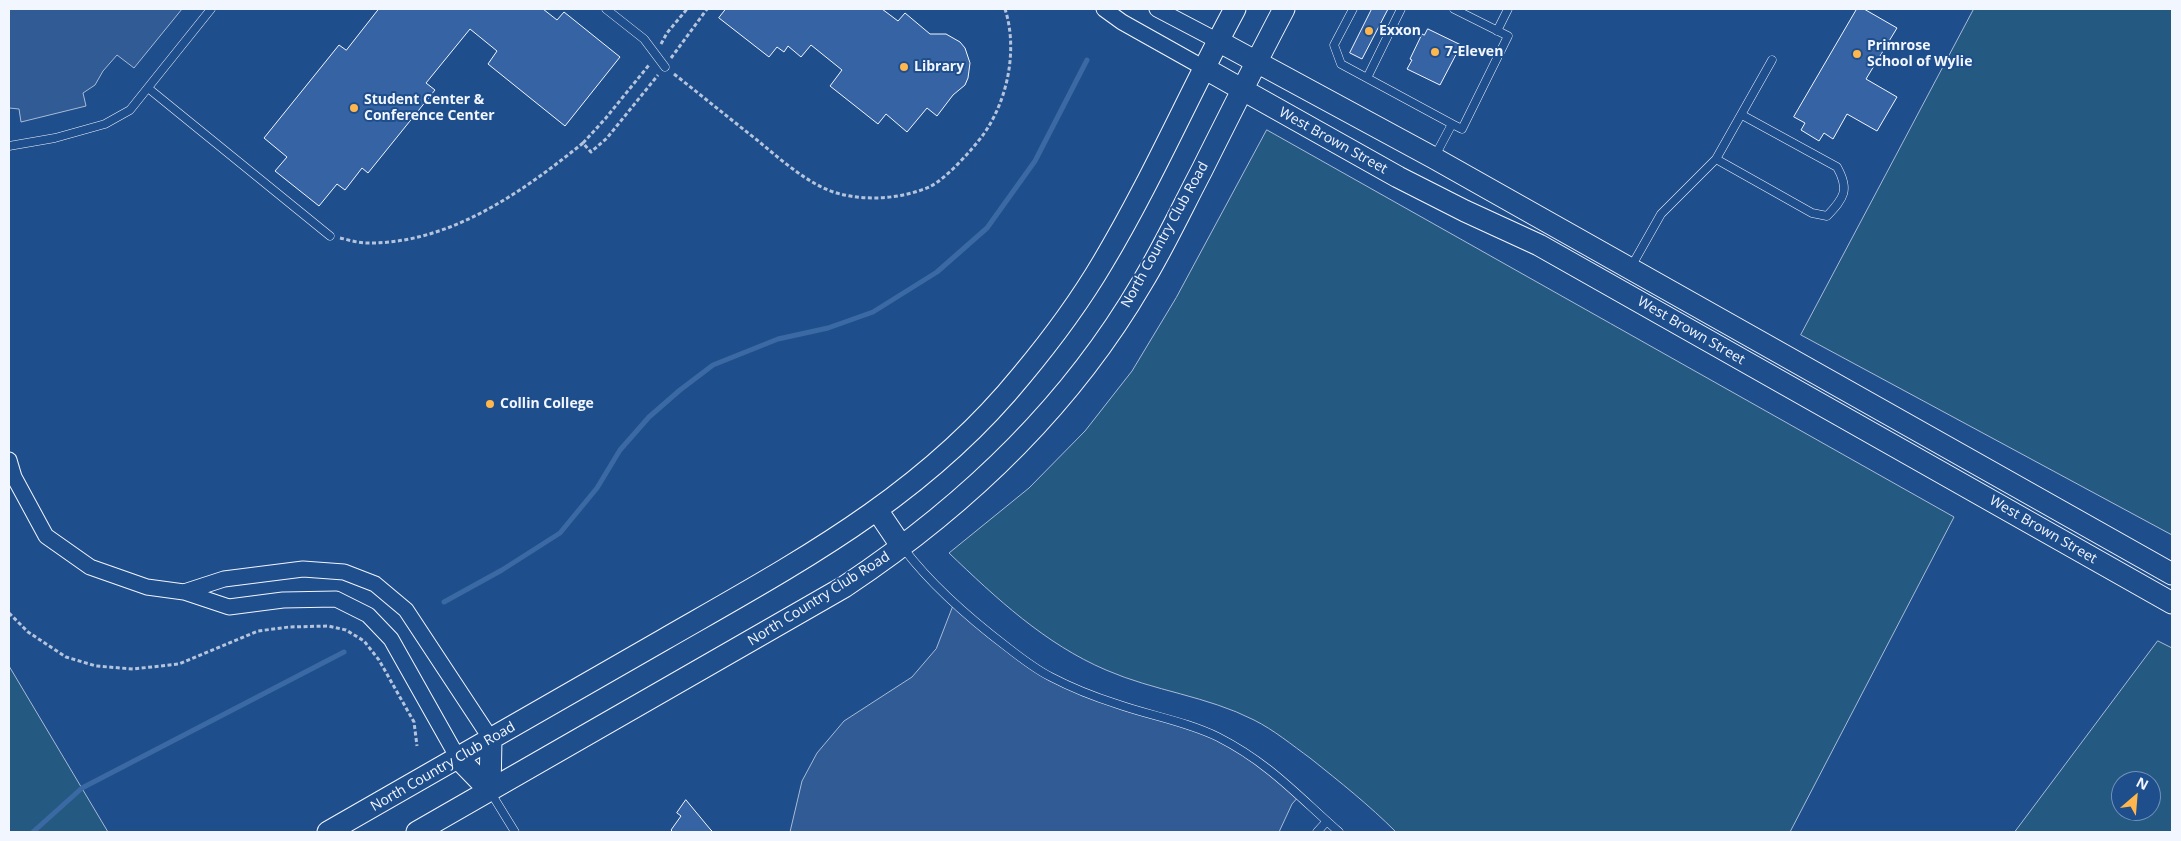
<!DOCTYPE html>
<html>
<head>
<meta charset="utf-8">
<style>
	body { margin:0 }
	#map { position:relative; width:2181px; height:841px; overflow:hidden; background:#1f4e8c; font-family:"Open Sans",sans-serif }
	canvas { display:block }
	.frame { position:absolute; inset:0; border:10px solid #f2f6ff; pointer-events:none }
	.north { position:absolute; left:2111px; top:771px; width:50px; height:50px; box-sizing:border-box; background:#1f4e8c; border:1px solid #7391ba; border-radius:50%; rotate:27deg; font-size:14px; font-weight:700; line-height:20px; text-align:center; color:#f2f6ff }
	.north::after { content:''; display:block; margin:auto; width:18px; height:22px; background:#ffb74d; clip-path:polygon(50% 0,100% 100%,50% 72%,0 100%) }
</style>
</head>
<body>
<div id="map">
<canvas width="2181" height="841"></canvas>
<div class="frame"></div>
<div class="north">N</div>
</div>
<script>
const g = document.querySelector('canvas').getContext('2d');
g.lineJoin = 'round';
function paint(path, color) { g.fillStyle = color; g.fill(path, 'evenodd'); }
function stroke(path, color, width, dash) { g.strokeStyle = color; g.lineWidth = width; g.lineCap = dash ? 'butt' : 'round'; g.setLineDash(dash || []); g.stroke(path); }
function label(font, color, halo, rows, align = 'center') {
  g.font = font + ' "Open Sans",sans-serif'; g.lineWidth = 4; g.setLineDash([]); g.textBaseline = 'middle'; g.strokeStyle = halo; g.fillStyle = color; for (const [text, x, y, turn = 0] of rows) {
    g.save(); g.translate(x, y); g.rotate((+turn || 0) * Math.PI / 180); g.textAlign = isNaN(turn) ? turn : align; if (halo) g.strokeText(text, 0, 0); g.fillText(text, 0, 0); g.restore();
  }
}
const green = new Path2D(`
	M1974 9H2172V535L1801 335Z
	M1267 130 1954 517 1790 832H1396C1369 805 1340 782 1310 758 1292 745 1274 730 1254 720 1207 696 1154 691 1106 670 1045 644 996 598 949 553L1029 488 1085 431 1132 371 1176 298Z
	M2158 641 2172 648V832H2015ZM2121 781H2151V811H2121Z
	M9 666 108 832H9Z`);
const parking = new Path2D(`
	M9 9H182L134 68 117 55 103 71 95 85 83 93 86 106 21 122 19 109 9 108Z
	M954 604 1050 677 1128 708 1193 726 1245 752 1300 795 1292 804 1279 832H790L802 781 817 753 844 721 912 677 936 649Z`);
const stream = new Path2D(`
	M444 602 502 570 560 533 597 488 620 450 649 417 680 390 713 365 778 339 828 328 873 312 937 272 987 228 1035 161 1087 60
	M33 832 82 788 344 652`);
const building = new Path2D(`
	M379 9H543L557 20 564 12 620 57 565 126 488 64 497 51 470 29 426 83 435 90 368 173 362 168 345 190 337 184 319 206 275 171 287 157 264 138 339 45 346 50Z
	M726 9H882L898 21 905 13 930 34H946L960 42 965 48 970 63 968 78 965 85 953 95 937 116 927 108 907 132 886 114 878 124 830 86 842 70 811 45 801 57 788 46 784 52 777 47 769 57 719 18Z
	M1372 9H1388L1362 59 1350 53Z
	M1857 9H1864L1897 28 1866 79 1897 97 1877 131 1847 114 1833 139 1824 133 1819 141 1801 130 1805 123 1794 117Z
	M1428 29 1461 45 1440 85 1407 69 1412 60 1410 59 1422 34 1424 35Z
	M686 800 710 829 713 832H673L671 830 681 816 677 813Z`);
const path = new Path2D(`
	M661 44 667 33 687 9
	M671 58 707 9
	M674 74C702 96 729 118 757 140 779 158 802 179 828 190 858 202 899 200 929 187 946 179 971 151 983 135 1008 100 1018 49 1005 9
	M583 143 605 119 649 65
	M340 238C349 240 358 243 367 243 449 244 521 193 583 143L591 152 607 138 658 75
	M9 613 28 632 66 657 96 666 133 669 179 664 258 631 289 627 328 626 346 630 364 641 379 660 414 722 417 746`);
const service = new Path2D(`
	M606 9 644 39 665 67
	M1353 9 1334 45 1341 64 1452 124
	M1497 31 1508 9
	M1367 78 1401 9
	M148 88 330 236
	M9 146 55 138 105 124 130 110 211 9
	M1435 156 1452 124 1462 129 1508 36 1454 9
	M1716 159 1812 213 1827 216C1844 198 1850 190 1837 167L1742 115
	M1631 267 1661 214 1716 159 1772 60
	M904 549C933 587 969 618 1007 647 1021 658 1035 669 1051 677 1072 688 1095 697 1117 704 1151 716 1185 721 1218 737 1269 763 1297 795 1339 832
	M491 793 515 832
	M1317 832 1327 821`);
const minor = new Path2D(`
	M1104 9 1122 22 1204 68
	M1157 9 1218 41
	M9 460 14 477 46 536 90 567 147 587 184 592 229 607 283 600 336 599 368 615 391 639 458 758
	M184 592 224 579 303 569 344 572 375 584 406 610 491 739`);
const secondary = new Path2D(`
	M1218 41 1434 158 2172 574
	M1204 68 1398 177 1465 211 1539 245 2172 603
	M877 510 902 547
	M458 758 490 791
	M490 791 491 739
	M328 832C440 768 552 704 663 640 797 563 923 497 1022 375 1052 339 1080 301 1103 262 1152 180 1190 92 1235 9
	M417 832 844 587C963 508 1069 408 1142 283 1164 247 1182 208 1202 170 1229 116 1256 62 1284 9`);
const markers = [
	[1369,31,5,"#ffb74d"],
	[1435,52,5,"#ffb74d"],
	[1857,54,5,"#ffb74d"],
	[904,67,5,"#ffb74d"],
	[354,108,5,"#ffb74d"],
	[490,404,5,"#ffb74d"]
];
const poiNames = [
	["Exxon",1379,31],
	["Primrose",1867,46],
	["School of Wylie",1867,62],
	["7-Eleven",1445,52],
	["Library",914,67],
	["Student Center &",364,100],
	["Conference Center",364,116],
	["Collin College",500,404]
];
const streetNames = [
	["West Brown Street",1333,141,29],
	["North Country Club Road",1165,235,-61],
	["West Brown Street",1691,331,30],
	["West Brown Street",2043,530,30],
	["North Country Club Road",819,599,-32],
	["North Country Club Road",443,767,-30]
];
paint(green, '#245a82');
stroke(green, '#a8bbd7', 1);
paint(parking, '#305b95');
stroke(parking, '#a8bbd7', 1);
stroke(stream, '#3b69a3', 5);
paint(building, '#3563a3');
stroke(building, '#f2f6ff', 1);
stroke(service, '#f2f6ff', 9);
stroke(minor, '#f2f6ff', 17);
stroke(secondary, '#f2f6ff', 23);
stroke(path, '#b3c4dc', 3, [4, 2.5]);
stroke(service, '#1f4e8c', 8);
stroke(minor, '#1f4e8c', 15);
stroke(secondary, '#1f4e8c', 21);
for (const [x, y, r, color] of markers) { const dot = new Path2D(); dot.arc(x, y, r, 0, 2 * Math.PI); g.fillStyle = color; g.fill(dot); stroke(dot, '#1f4e8c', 2); }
label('bold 14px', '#f2f6ff', '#1f4e8c', poiNames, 'left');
label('14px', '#f2f6ff', '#1f4e8c', streetNames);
</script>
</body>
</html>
